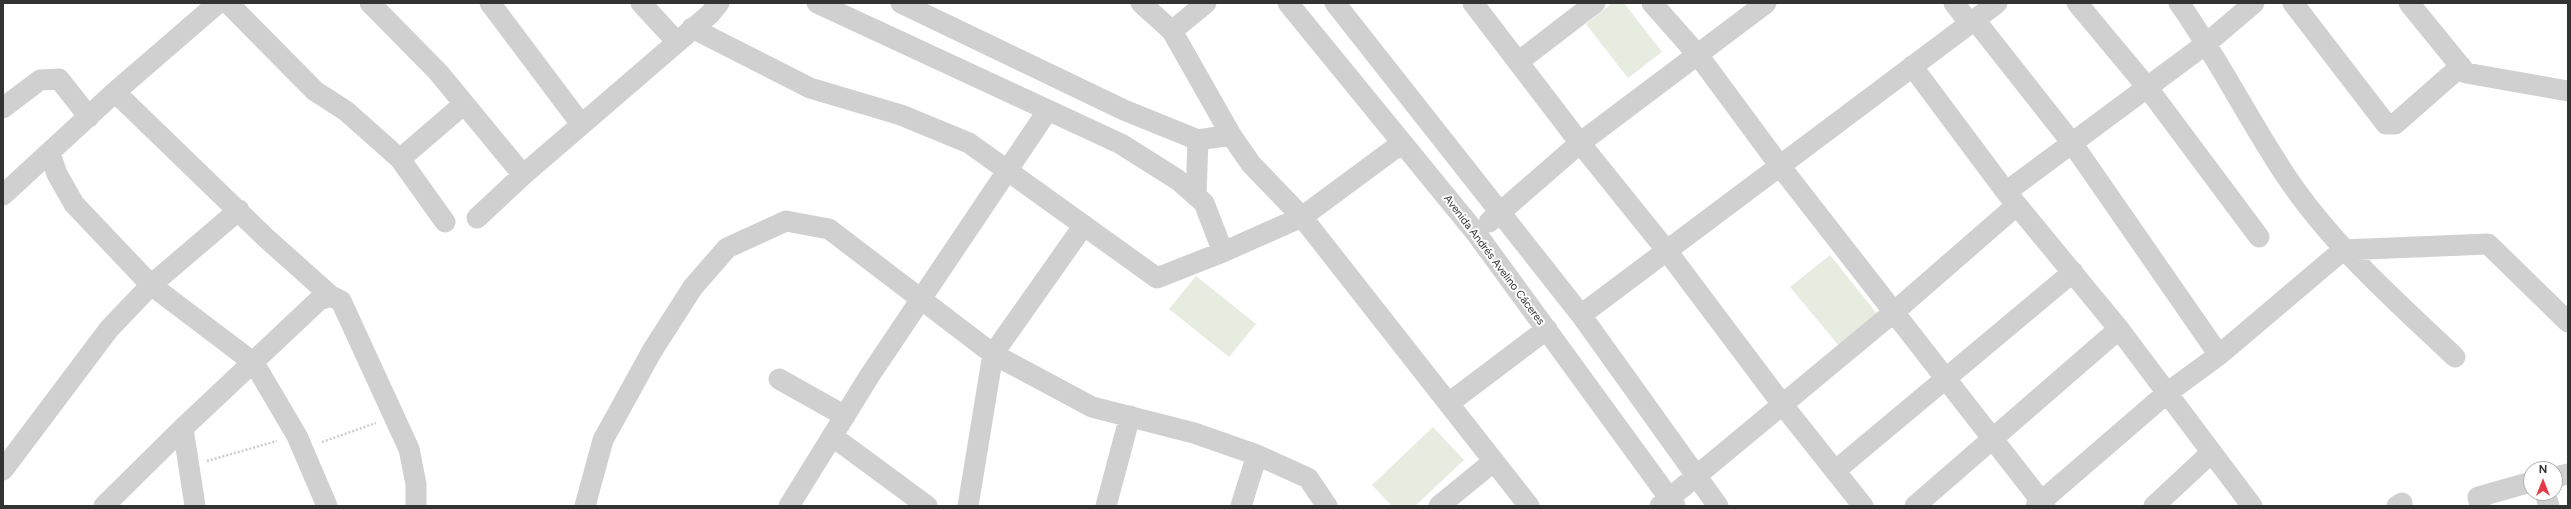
<!DOCTYPE html>
<html>
<head>
<meta charset="utf-8">
<style>
	body { margin:0 }
	#map { position:relative; width:2571px; height:509px; overflow:hidden; background:#fff; font-family:Figtree,sans-serif }
	canvas { display:block }
	.frame { position:absolute; inset:0; border:4px solid #333; pointer-events:none }
	.north { position:absolute; left:2523px; top:461px; width:40px; height:40px; box-sizing:border-box; background:#fff; border:1px solid #adadad; border-radius:50%; rotate:0deg; font-size:11px; font-weight:700; line-height:16px; text-align:center; color:#333 }
	.north::after { content:''; display:block; margin:auto; width:14px; height:18px; background:#e63946; clip-path:polygon(50% 0,100% 100%,50% 72%,0 100%) }
</style>
</head>
<body>
<div id="map">
<canvas width="2571" height="509"></canvas>
<div class="frame"></div>
<div class="north">N</div>
</div>
<script>
const g = document.querySelector('canvas').getContext('2d');
g.lineJoin = 'round';
function paint(path, color) { g.fillStyle = color; g.fill(path, 'evenodd'); }
function stroke(path, color, width, dash) { g.strokeStyle = color; g.lineWidth = width; g.lineCap = dash ? 'butt' : 'round'; g.setLineDash(dash || []); g.stroke(path); }
function label(font, color, halo, rows, align = 'center') {
  g.font = font + ' Figtree,sans-serif'; g.lineWidth = 4; g.setLineDash([]); g.textBaseline = 'middle'; g.strokeStyle = halo; g.fillStyle = color; for (const [text, x, y, turn = 0] of rows) {
    g.save(); g.translate(x, y); g.rotate((+turn || 0) * Math.PI / 180); g.textAlign = isNaN(turn) ? turn : align; if (halo) g.strokeText(text, 0, 0); g.fillText(text, 0, 0); g.restore();
  }
}
const green = new Path2D(`
	M1612 3H1624L1662 52 1628 78 1586 24Z
	M1830 255 1878 315 1839 346 1790 287Z
	M1196 276 1256 324 1229 357 1169 309Z
	M1433 427 1464 460 1415 506H1392L1372 485Z`);
const path = new Path2D(`
	M322 442 376 423
	M207 461 277 441`);
const minor = new Path2D(`
	M228 3 315 91 346 111 400 159 445 222
	M370 3 438 72 523 175
	M490 3 581 124
	M641 3 676 41
	M817 3 1121 144 1178 180 1204 203 1223 252
	M901 3 1124 110 1198 140 1231 135
	M1141 3 1172 31 1231 135 1251 164 1302 217 1529 506
	M1288 3 1476 233 1675 506
	M1335 3 1581 315 1718 506
	M1473 3 1580 143 1667 251 1782 404 1863 506
	M1652 3 1698 55 1780 166 2045 506
	M1954 3 1970 24
	M2077 3 2147 87 2259 237
	M2179 3C2218 58 2248 119 2286 176 2332 245 2395 300 2455 357
	M2293 3 2386 124H2395L2461 66
	M2409 3 2466 73 2568 91
	M1975 20 2072 143 2219 355
	M692 28 810 88 901 115 969 143 1157 278 1223 252 1302 217 1402 143
	M1172 31 1206 3
	M1518 62 1595 3
	M1912 66 2006 192 2119 329 2252 506
	M115 92 266 238 331 296
	M3 108 40 80 59 79 89 117
	M50 153 57 174 74 204 151 285 254 363 297 436 327 506
	M400 159 464 104
	M2006 192 2207 43 2254 3
	M3 195 115 92 218 3
	M1196 196 1198 140
	M477 218 523 175 710 14 719 3
	M1489 222 1580 143 1766 3
	M1581 315 1997 3
	M779 379 845 416
	M1449 403 1547 329
	M183 428 195 506
	M832 436 927 506
	M3 470 109 329 151 285 239 210
	M1835 471 2073 272
	M2555 477 2568 474
	M2545 493 2549 506
	M104 506 183 428 319 300 331 296 341 301 409 449 416 484V506
	M585 506 603 440 652 351 693 287 727 248 786 221 829 229 993 354 1092 407 1194 433 1257 455 1308 478 1327 506
	M789 506 870 375 1048 110
	M968 506 993 354 1084 225
	M1106 506 1130 416
	M1241 506 1257 455
	M1439 506 1494 461
	M1660 506 1894 312 2017 205
	M1915 506 2119 329
	M2036 506 2167 393 2219 355 2343 250 2488 244 2568 322
	M2154 506 2211 453
	M2397 506 2402 503
	M2480 506 2478 497 2531 482`);
const streetNames = [
	["Avenida Andrés Avelino Cáceres",1494,260,53]
];
paint(green, '#e6ecdf');
stroke(path, '#cdcdcd', 2.5, [2, 2]);
stroke(minor, '#d0d0d0', 21);
label('11px', '#333', '#fff', streetNames);
</script>
</body>
</html>
